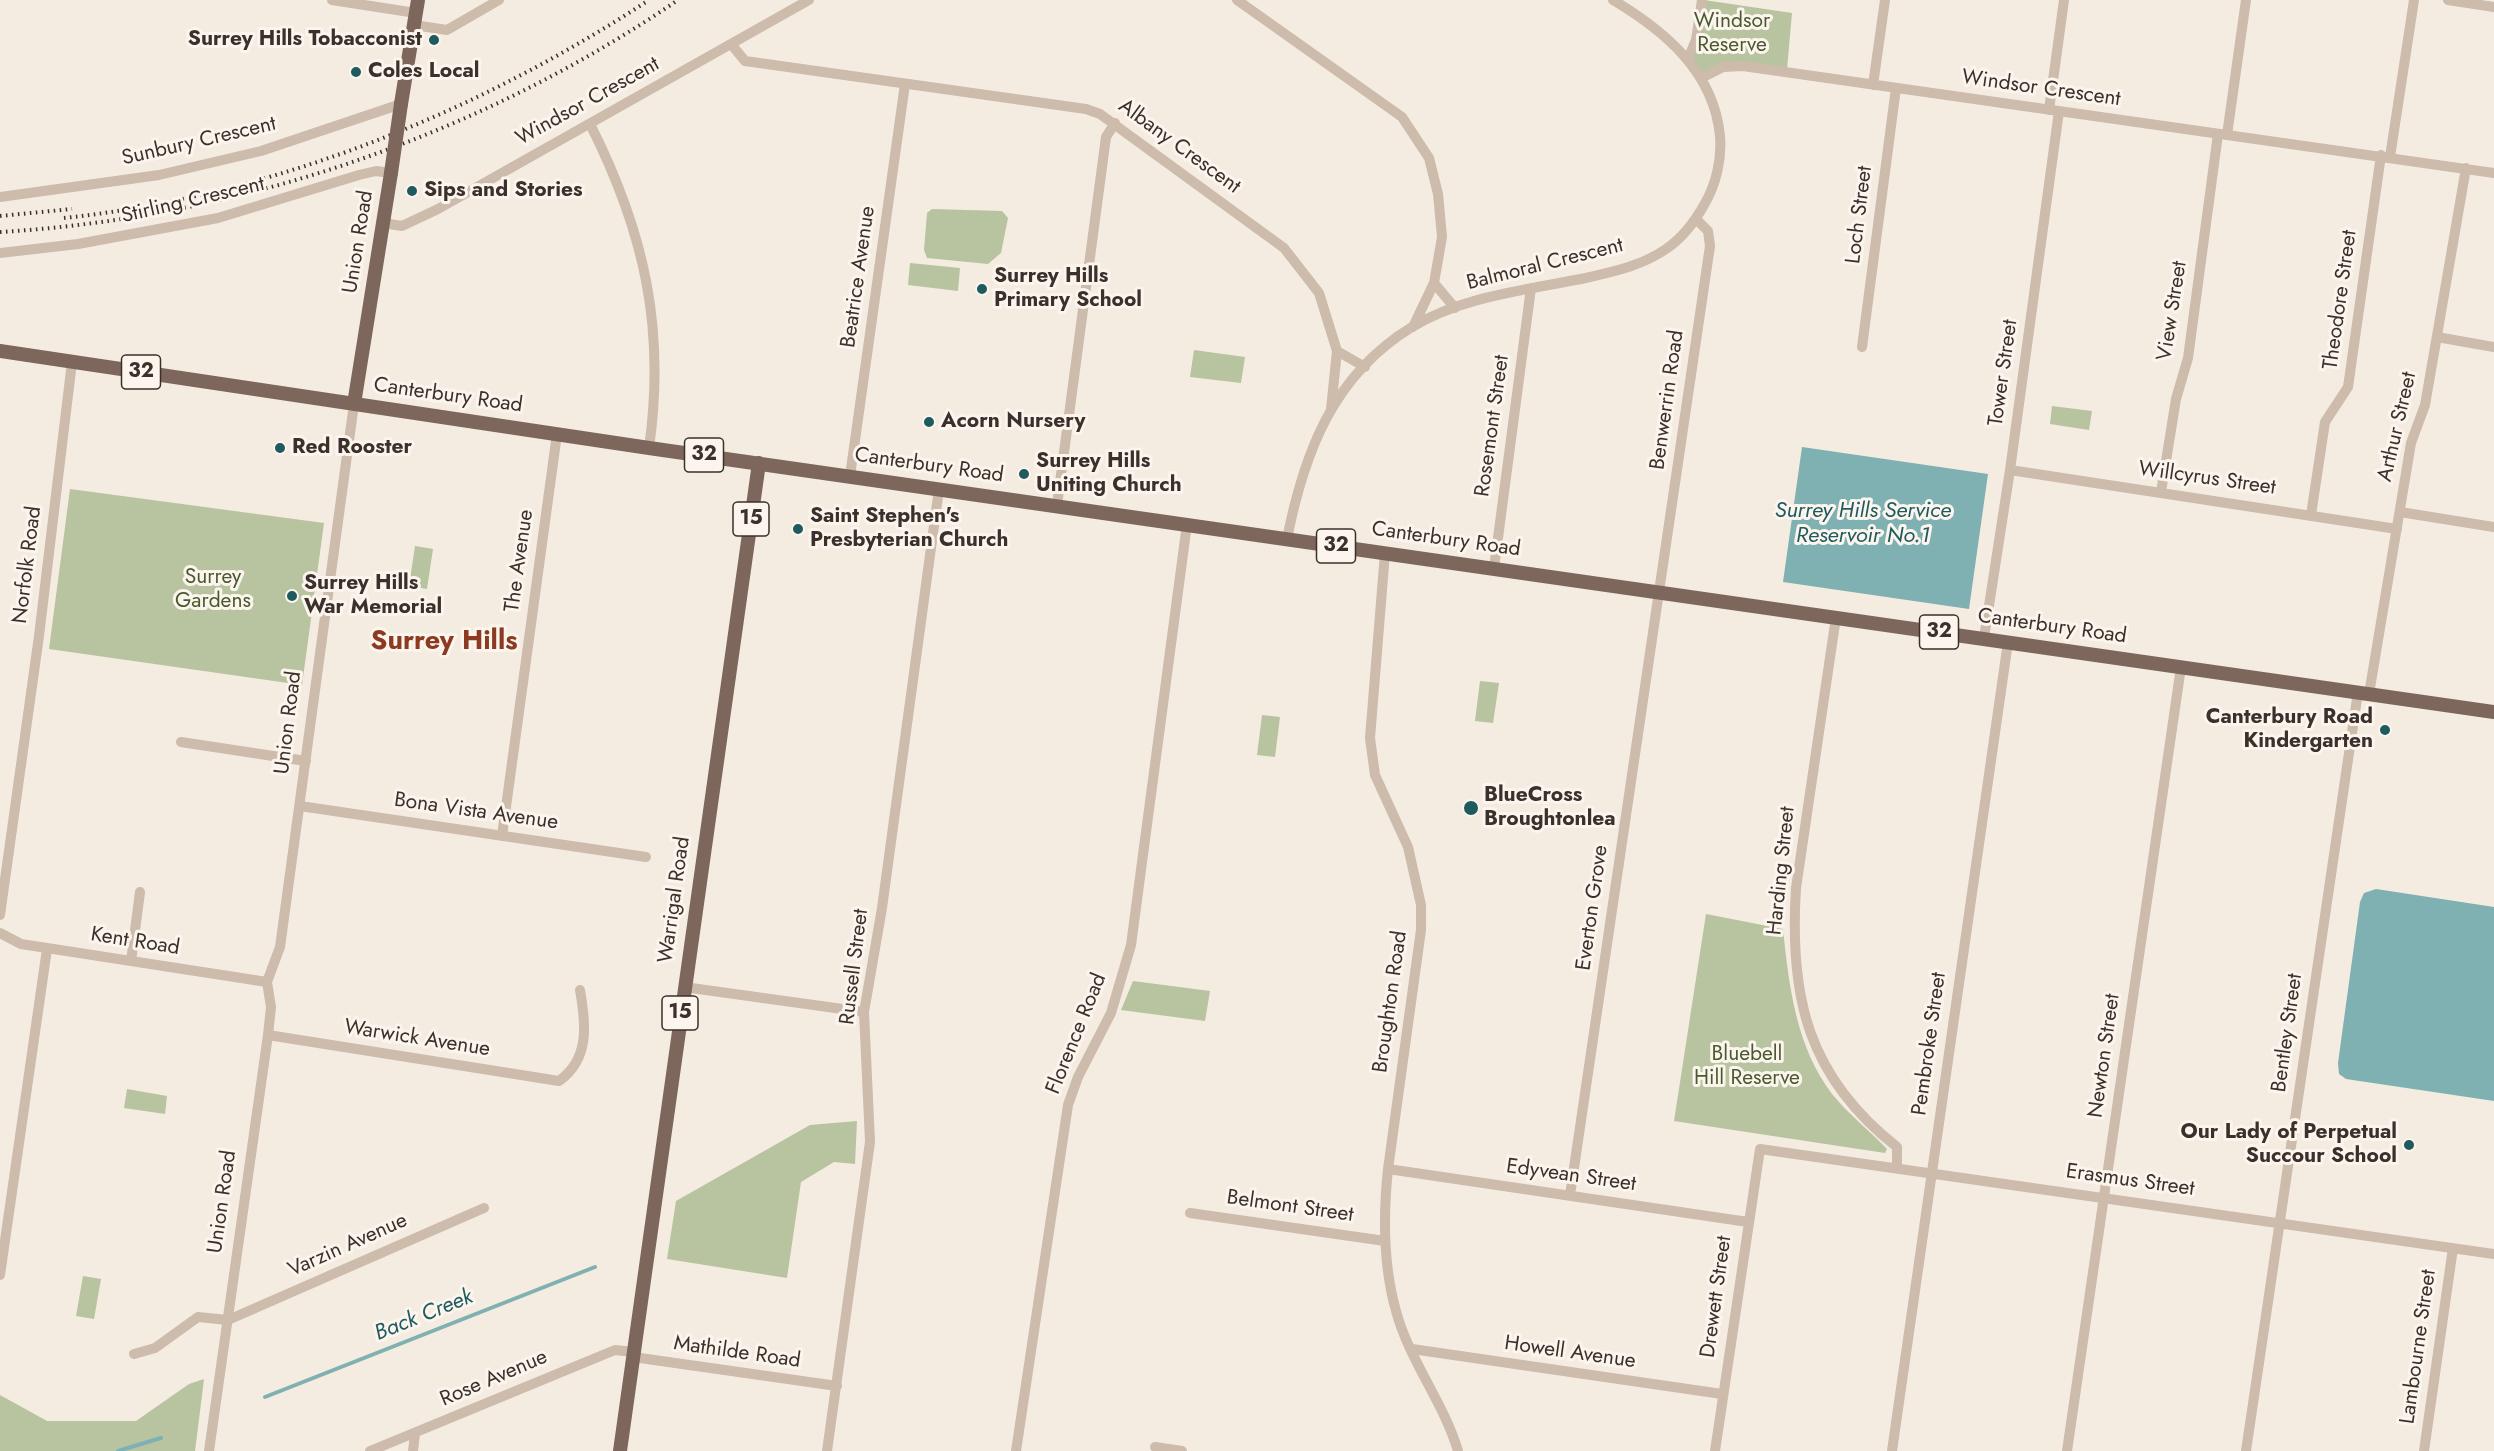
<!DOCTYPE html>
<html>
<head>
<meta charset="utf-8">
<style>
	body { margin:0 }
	canvas { display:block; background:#f4ebe1 }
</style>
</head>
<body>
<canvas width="2494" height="1451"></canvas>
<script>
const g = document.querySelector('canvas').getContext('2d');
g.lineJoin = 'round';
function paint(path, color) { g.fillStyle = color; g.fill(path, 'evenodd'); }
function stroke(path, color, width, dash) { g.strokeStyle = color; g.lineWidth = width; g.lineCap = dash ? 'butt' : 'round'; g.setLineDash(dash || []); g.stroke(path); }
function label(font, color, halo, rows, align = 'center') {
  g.font = font + ' Jost,sans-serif'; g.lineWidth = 6; g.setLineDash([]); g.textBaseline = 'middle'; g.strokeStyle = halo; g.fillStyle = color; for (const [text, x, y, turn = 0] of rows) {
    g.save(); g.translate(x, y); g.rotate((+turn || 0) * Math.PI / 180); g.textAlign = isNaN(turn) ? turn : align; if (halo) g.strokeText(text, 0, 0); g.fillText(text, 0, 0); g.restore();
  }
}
const green = new Path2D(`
	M1704 0 1792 13 1787 69 1745 64 1703 75 1691 58Z
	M932 209 1002 211 1008 218 1001 253 988 264 927 258 924 250 927 213Z
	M910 263 960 268 958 291 908 285Z
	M1194 350 1245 357 1241 383 1190 377Z
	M2052 406 2092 411 2089 430 2050 424Z
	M70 489 324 523 302 685 49 649Z
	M415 546 433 549 427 589 409 586Z
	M1480 681 1499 683 1493 723 1475 721Z
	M1262 715 1280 717 1275 757 1257 755Z
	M1706 914 1783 929C1789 987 1796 1046 1832 1094 1849 1115 1869 1130 1887 1149L1885 1153 1674 1121Z
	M1133 981 1210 991 1205 1021 1121 1010Z
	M127 1089 167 1096 165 1114 124 1108Z
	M857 1121 855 1164 834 1162 801 1182 787 1278 667 1259 676 1201 810 1125Z
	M83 1276 101 1279 94 1319 76 1316Z
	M204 1379 195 1451H0V1395L47 1421H136L189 1384Z`);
const water = new Path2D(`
	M1802 447 1988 474 1969 609 1783 582Z
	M2376 889 2494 907V1101L2346 1079 2339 1074 2338 1063 2360 902 2364 893Z`);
const stream = new Path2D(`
	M265 1397 595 1267
	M118 1451 161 1438`);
const minor = new Path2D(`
	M332 0 416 13
	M1237 0 1402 117 1429 158 1438 194 1442 237 1434 283 1413 327
	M2448 0 2494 7
	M414 25 447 30 499 0
	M731 44 745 61 1086 109 1100 114 1284 248 1319 293 1337 351 1331 409
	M1688 59 1696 40 1702 0
	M1703 77 1723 67 1743 66 2494 173
	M1873 85 1885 0
	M2049 110 2064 0
	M590 124C644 231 666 328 649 448
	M2227 135 2246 0
	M2390 157 2414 0
	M0 197 159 175 261 151 401 104
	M383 223 402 226 438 209 809 0
	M0 253 78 244 218 218 359 175 376 171 391 173
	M1434 283 1455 308
	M2437 337 2494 347
	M1862 347 1896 88
	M1337 351 1365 367
	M2010 470 2397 529
	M850 476 905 84
	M2161 492 2176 399 2188 358 2218 134
	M1057 505 1106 137 1115 123
	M2400 512 2494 527
	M2311 515 2325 422 2348 387 2381 155
	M1287 539C1304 453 1333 375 1412 327 1465 295 1530 290 1590 277 1616 271 1643 265 1666 249 1681 239 1695 221 1704 205 1716 185 1722 159 1720 136 1714 72 1665 31 1613 0
	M1385 553 1370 738 1375 775 1408 847 1421 905V930L1388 1169C1383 1216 1383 1265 1396 1311 1409 1360 1444 1403 1458 1451
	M1494 568 1531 288
	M1836 617 1796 888C1789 998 1808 1077 1897 1147V1168
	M1984 638 2010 470 2059 111
	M2369 694 2411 443 2425 405 2466 168
	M181 742 306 761
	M300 806 646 857
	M502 836 557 434
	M0 915 39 636 72 362
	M0 933 21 944 267 982
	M131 961 140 892
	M684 987 864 1012
	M268 1035 559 1081C590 1059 586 1024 580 990
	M1388 1169 1748 1222
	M1570 1195 1710 246 1708 231 1696 219
	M1190 1213 1385 1241
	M0 1275 47 949
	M1412 1349 1722 1394
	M134 1354 155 1348 198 1317 228 1320 484 1208
	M633 1357 837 1386
	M1155 1447 1182 1451
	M209 1451 268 1035 271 1007 267 982 280 947 354 404
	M370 1451 615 1350 633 1352
	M413 1451 415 1434
	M827 1451 870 1142 864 1012 882 908 939 489
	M1016 1451 1068 1105 1078 1077 1111 1013 1131 945 1187 524
	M1715 1451 1760 1149 2494 1254
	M1892 1451 2008 642
	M2067 1451 2181 667
	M2246 1451 2358 692
	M2424 1451 2453 1248`);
const major = new Path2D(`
	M401 104 418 0
	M0 351 649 448 2494 712
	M354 404 391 173
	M620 1451 759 463`);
const rail = new Path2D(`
	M0 216 72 209
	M64 218C271 196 475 114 649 0
	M0 232C239 218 480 135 678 0`);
const majorBridge = new Path2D(`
	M391 173 401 104`);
const markers = [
	[434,40,6,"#1f5a5e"],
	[356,72,6,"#1f5a5e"],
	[412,191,6,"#1f5a5e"],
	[982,289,6,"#1f5a5e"],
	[929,422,6,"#1f5a5e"],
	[280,448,6,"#1f5a5e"],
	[1024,474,6,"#1f5a5e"],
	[798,529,6,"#1f5a5e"],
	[292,596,6,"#1f5a5e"],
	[2385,730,6,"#1f5a5e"],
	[1471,808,8,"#1f5a5e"],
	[2409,1145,6,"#1f5a5e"]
];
const shields = [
	[141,372,39],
	[704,455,39],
	[751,519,36],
	[1336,546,39],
	[1939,632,39],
	[680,1013,36]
];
const shieldNames = [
	["32",141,372],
	["32",704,455],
	["15",751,519],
	["32",1336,546],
	["32",1939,632],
	["15",680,1013]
];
const parkNames = [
	["Windsor",1732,22],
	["Reserve",1732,46],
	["Surrey",213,578],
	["Gardens",213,602],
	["Bluebell",1747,1055],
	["Hill Reserve",1747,1079]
];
const poiNames = [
	["Surrey Hills Tobacconist",422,40,"right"],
	["Coles Local",368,72],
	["Sips and Stories",424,191],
	["Surrey Hills",994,277],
	["Primary School",994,301],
	["Acorn Nursery",941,422],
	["Red Rooster",292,448],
	["Surrey Hills",1036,462],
	["Uniting Church",1036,486],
	["Saint Stephen's",810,517],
	["Presbyterian Church",810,541],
	["Surrey Hills",304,584],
	["War Memorial",304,608],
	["Canterbury Road",2373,718,"right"],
	["Kindergarten",2373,742,"right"],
	["BlueCross",1484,796],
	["Broughtonlea",1484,820],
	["Our Lady of Perpetual",2397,1133,"right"],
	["Succour School",2397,1157,"right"]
];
const streetNames = [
	["Windsor Crescent",2041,89,8],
	["Windsor Crescent",588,102,-29],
	["Sunbury Crescent",199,142,-13],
	["Albany Crescent",1179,147,36],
	["Stirling Crescent",193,201,-13],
	["Loch Street",1860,215,-83],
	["Union Road",359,242,-81],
	["Balmoral Crescent",1545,265,-14],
	["Beatrice Avenue",859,277,-82],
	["Theodore Street",2341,300,-82],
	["View Street",2173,311,-81],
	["Tower Street",2004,373,-82],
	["Canterbury Road",448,396,8],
	["Benwerrin Road",1668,400,-82],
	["Rosemont Street",1493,426,-82],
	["Arthur Street",2398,427,-77],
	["Canterbury Road",929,466,8],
	["Willcyrus Street",2207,479,8],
	["Canterbury Road",1446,540,8],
	["The Avenue",520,561,-82],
	["Norfolk Road",28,565,-83],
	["Canterbury Road",2052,627,8],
	["Union Road",289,723,-83],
	["Bona Vista Avenue",476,812,8],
	["Harding Street",1782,871,-84],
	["Warrigal Road",675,900,-82],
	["Everton Grove",1593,908,-82],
	["Kent Road",135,942,9],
	["Russell Street",855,967,-83],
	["Broughton Road",1391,1002,-82],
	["Bentley Street",2288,1033,-82],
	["Florence Road",1077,1034,-68],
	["Warwick Avenue",417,1039,9],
	["Pembroke Street",1930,1044,-82],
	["Newton Street",2105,1056,-82],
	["Edyvean Street",1571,1176,8],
	["Erasmus Street",2130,1181,8],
	["Union Road",223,1202,-82],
	["Belmont Street",1290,1207,8],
	["Varzin Avenue",348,1246,-24],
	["Drewett Street",1717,1297,-82],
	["Lambourne Street",2419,1347,-82],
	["Mathilde Road",737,1353,8],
	["Howell Avenue",1570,1353,8],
	["Rose Avenue",494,1379,-23]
];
const waterNames = [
	["Surrey Hills Service",1863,512],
	["Reservoir No.1",1863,537],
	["Back Creek",424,1316,-22]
];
const districtNames = [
	["Surrey Hills",444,642]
];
paint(green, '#b8c4a0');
paint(water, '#7fb0b2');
stroke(stream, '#7fb0b2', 4);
stroke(minor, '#cdbbac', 10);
stroke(major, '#7d675c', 14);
stroke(rail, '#3b302b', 4, [1.5, 4.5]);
stroke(majorBridge, '#7d675c', 14);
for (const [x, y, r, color] of markers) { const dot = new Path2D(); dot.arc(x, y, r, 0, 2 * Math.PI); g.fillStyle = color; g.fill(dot); stroke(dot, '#fbf5ee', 2); }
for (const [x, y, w] of shields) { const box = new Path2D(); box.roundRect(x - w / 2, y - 17, w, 34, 4.5); g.fillStyle = '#fbf5ee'; g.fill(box); stroke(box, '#3b302b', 1.5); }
label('bold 20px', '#3b302b', null, shieldNames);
label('21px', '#4a5a2e', '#fbf5ee', parkNames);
label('bold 21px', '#3b302b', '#fbf5ee', poiNames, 'left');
label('21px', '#3b302b', '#fbf5ee', streetNames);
label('italic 22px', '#1f5a5e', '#fbf5ee', waterNames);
label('bold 27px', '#8c3b22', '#fbf5ee', districtNames);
</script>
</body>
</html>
